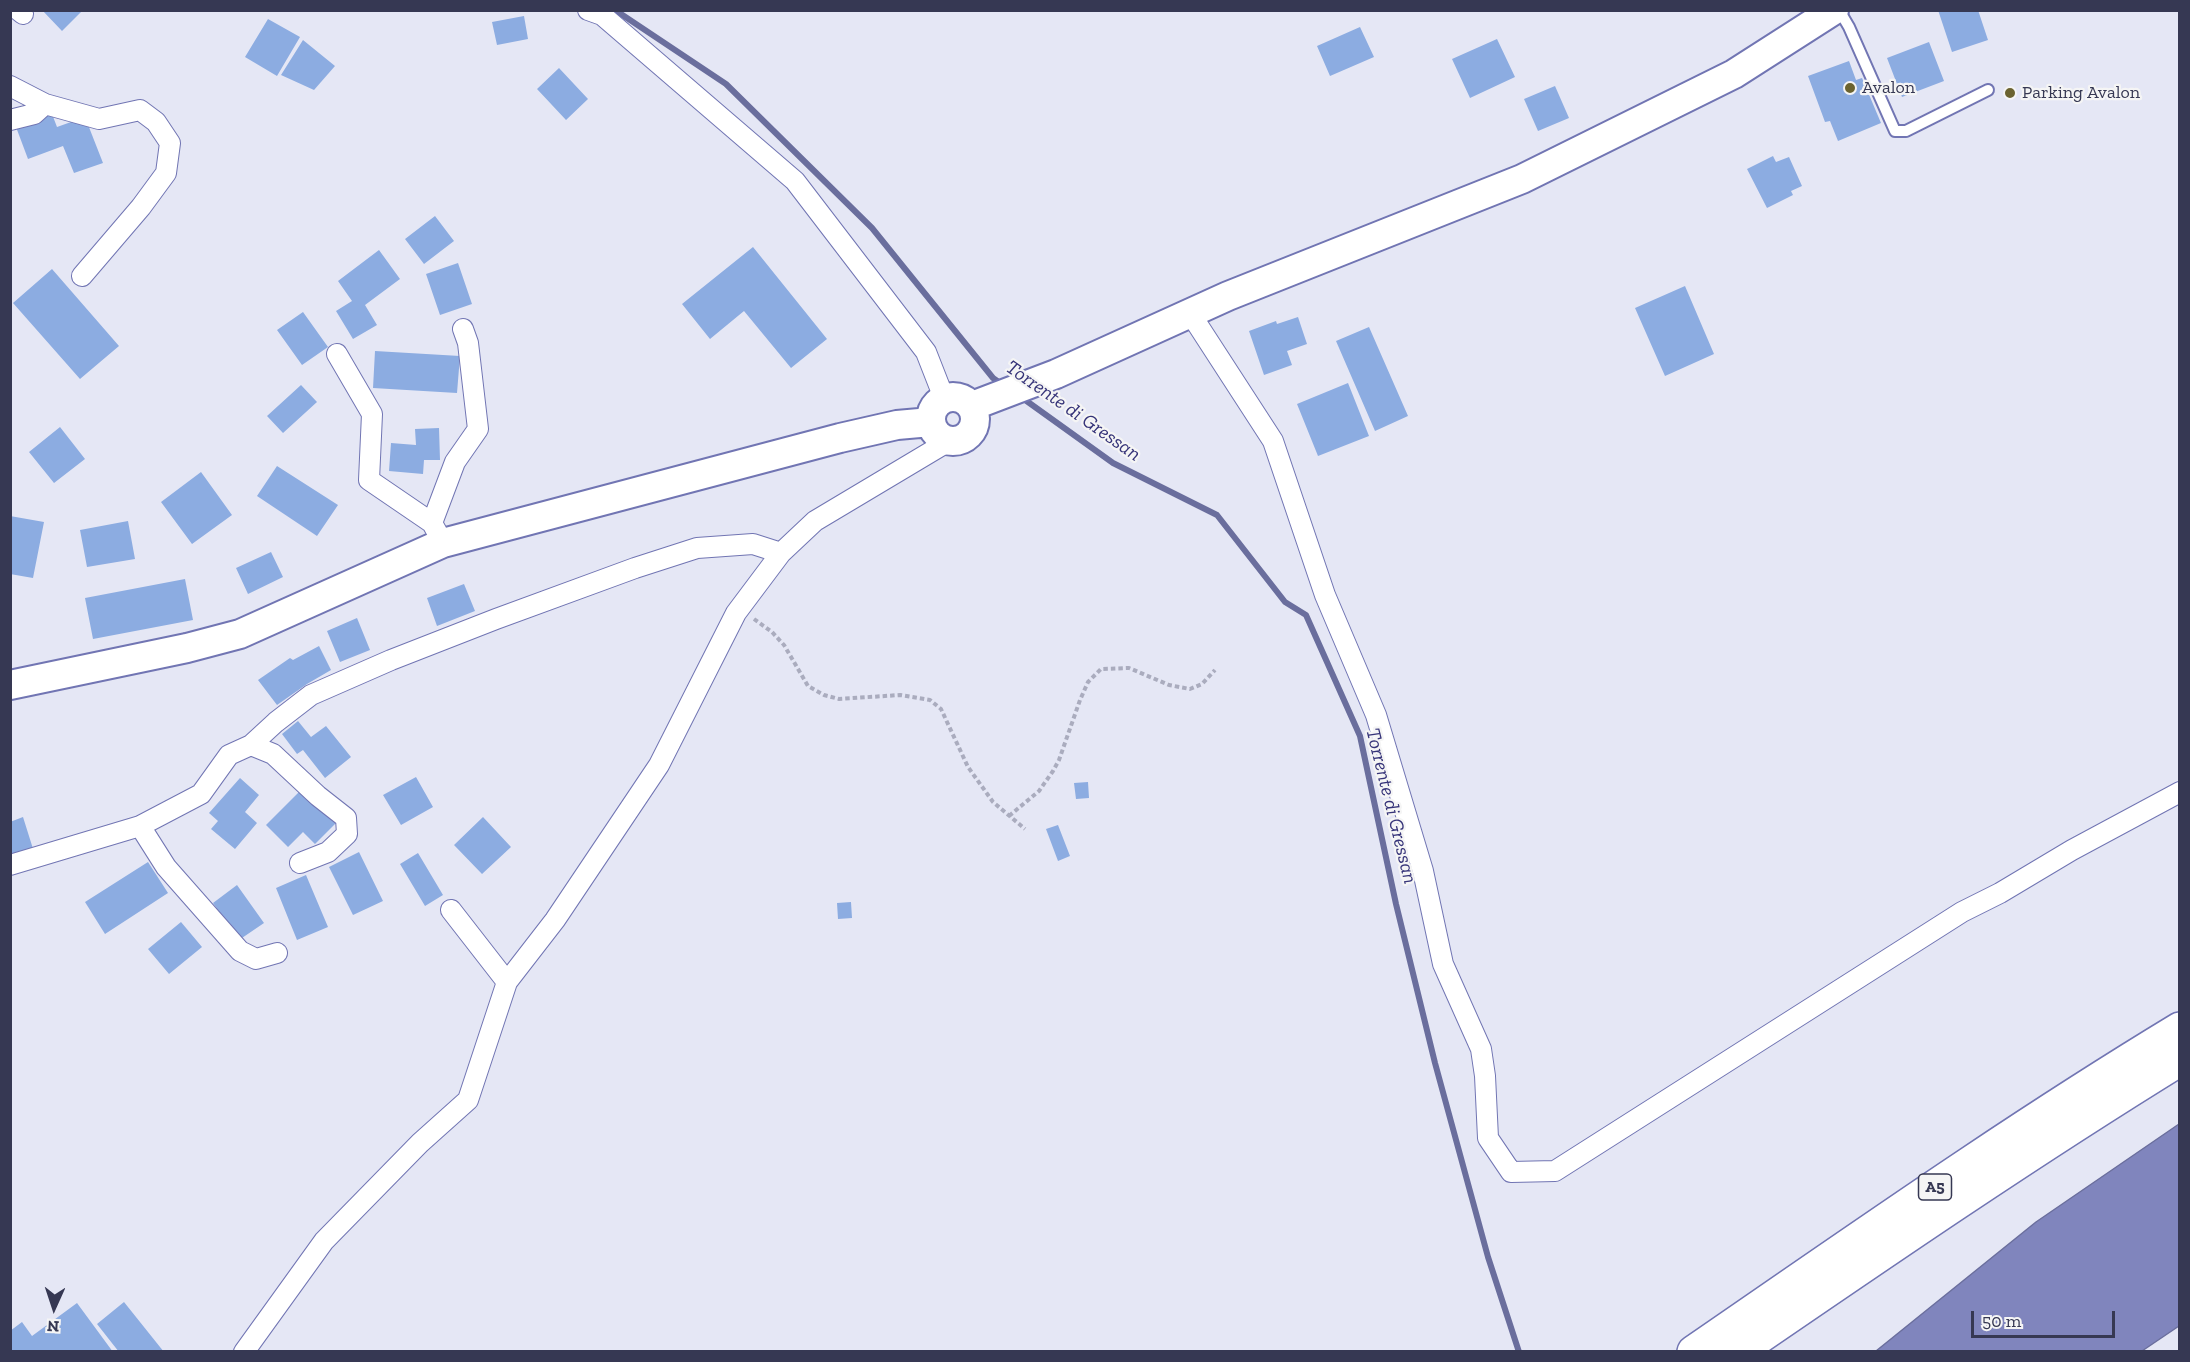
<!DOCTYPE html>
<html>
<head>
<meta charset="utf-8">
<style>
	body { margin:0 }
	#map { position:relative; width:2190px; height:1362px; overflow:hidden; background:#e5e7f5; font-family:"Zilla Slab",serif }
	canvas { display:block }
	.frame { position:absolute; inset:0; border:12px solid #363853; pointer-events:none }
	.north { position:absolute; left:24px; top:1278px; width:60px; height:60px; -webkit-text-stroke:4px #f5f5f5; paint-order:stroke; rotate:183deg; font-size:16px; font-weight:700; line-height:24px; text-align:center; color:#363853 }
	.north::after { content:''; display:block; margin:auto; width:21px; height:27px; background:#363853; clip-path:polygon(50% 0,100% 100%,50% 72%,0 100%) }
	.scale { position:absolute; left:1971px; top:1311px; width:144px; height:27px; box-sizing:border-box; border:3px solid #363853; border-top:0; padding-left:8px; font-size:18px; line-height:21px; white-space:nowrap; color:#363853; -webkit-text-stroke:4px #f5f5f5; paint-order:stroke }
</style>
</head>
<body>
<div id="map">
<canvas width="2190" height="1362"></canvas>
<div class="frame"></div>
<div class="north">N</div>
<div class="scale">50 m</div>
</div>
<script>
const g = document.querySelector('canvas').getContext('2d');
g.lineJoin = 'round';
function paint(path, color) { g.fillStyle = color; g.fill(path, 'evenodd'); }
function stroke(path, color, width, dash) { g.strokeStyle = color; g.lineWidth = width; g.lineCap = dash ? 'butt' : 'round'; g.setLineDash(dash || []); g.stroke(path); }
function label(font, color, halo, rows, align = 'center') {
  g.font = font + ' "Zilla Slab",serif'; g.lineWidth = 4.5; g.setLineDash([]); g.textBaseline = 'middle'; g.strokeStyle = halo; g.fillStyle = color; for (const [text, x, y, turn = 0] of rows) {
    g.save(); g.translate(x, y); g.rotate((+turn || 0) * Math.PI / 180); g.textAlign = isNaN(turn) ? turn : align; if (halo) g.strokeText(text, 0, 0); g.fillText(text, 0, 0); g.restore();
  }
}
const water = new Path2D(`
	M2179 1124V1326L2142 1351H1876L2036 1222Z`);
const stream = new Path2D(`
	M615 10 726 84 872 228 993 378 1003 385
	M1021 397 1113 463 1217 515 1285 602 1306 615 1360 736 1396 904 1435 1063 1488 1257 1519 1352`);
const building = new Path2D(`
	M42 10H83L62 31Z
	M1938 10H1978L1988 40 1952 52Z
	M524 16 528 39 497 45 492 22Z
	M268 19 300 37 277 76 245 57Z
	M1360 27 1374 57 1330 76 1317 46Z
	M1497 39 1515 77 1470 98 1452 59Z
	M303 40 335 66 314 90 281 75Z
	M1929 42 1944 81 1902 97 1887 58Z
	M1849 61 1856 80 1862 78 1881 123 1838 141 1830 121 1825 122 1808 76Z
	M559 68 588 99 566 120 537 89Z
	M1555 86 1569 118 1538 131 1524 99Z
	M52 114 57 127 85 117 103 163 74 173 63 146 28 159 16 127Z
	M1773 156 1776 162 1789 157 1802 186 1791 191 1793 195 1767 208 1747 169Z
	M435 216 454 241 424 264 405 239Z
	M753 247 827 339 791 368 744 311 710 339 682 304Z
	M379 250 400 279 365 305 377 325 353 339 336 311 352 301 338 281Z
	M458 263 472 304 440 315 426 274Z
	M52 269 119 346 80 379 13 303Z
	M1685 286 1714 354 1665 376 1635 308Z
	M303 312 328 347 302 365 277 330Z
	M1298 317 1307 344 1287 351 1292 365 1264 375 1249 331 1276 321 1277 324Z
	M1369 327 1408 416 1375 431 1336 341Z
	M375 351 460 356 457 393 373 388Z
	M1348 383 1369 436 1318 456 1297 404Z
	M301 385 317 402 283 433 267 416Z
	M60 427 85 459 54 483 29 452Z
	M439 428 440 460H424L423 474 389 471 391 443 416 445 415 429Z
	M277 466 338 505 317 536 257 496Z
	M201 472 232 515 192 544 161 502Z
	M10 516 44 522 33 578 10 574Z
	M128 521 135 559 87 567 80 530Z
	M271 552 283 577 248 594 236 568Z
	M185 579 193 620 93 639 85 598Z
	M464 584 475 611 437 626 427 598Z
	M357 618 370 650 340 662 327 631Z
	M319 646 331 670 307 684 277 705 258 680 290 658 293 660Z
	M298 721 311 737 326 726 351 757 325 778 303 750 297 754 282 734Z
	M416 777 433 807 401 825 383 795Z
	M240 778 259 795 245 812 257 823 235 849 211 829 218 821 209 813Z
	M1088 782 1089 798 1076 799 1074 783Z
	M302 789 336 823 315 844 303 832 288 847 266 825Z
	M23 817 34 852 10 859V822Z
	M483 817 511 847 482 874 454 845Z
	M1058 825 1070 856 1058 861 1046 829Z
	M359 852 383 901 353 915 329 867Z
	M418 853 443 895 425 906 400 864Z
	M148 862 168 893 105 934 85 902Z
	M306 875 328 927 297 940 276 888Z
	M237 885 264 923 239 940 213 903Z
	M851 902 852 918 838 919 837 903Z
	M181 922 202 947 169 974 148 949Z
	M124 1302 164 1352H119L97 1324Z
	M77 1303 113 1352H10V1331L22 1322 32 1336Z`);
const path = new Path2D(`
	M754 619 772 632 784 645 808 686 824 695 839 699 900 695 930 700 941 709 968 767 993 802 1025 829
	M1009 816 1039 791 1053 771 1059 760 1080 700 1088 682 1101 669 1129 668 1169 685 1190 689 1202 684 1215 670`);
const service = new Path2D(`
	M1839 10 1849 27 1895 131H1906L1988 90`);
const minor = new Path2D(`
	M18 10 23 14
	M588 10 602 15 795 181 926 352 944 398
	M10 86 45 104 99 119 140 110 156 122 170 143 166 173 141 207 82 276
	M10 120 34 114 45 104
	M1190 313 1273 441 1325 595 1376 715 1423 871 1443 964 1481 1049 1485 1076 1488 1138 1511 1172 1555 1171 1962 912 2000 893 2072 850 2180 792
	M337 354 372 414 369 480 432 523
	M443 543 432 523 455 462 478 429 468 343 463 329
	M251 745 276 722 311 695 391 660 496 619 635 568 697 548 753 544 781 553
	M140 826 166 867 240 951 256 959 277 953
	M10 865 140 826 201 794 229 755 251 745 273 754 318 796 346 818 347 834 328 852 300 863
	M451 910 507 982
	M244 1352 324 1241 420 1143 468 1100 507 982 555 920 659 765 736 613 781 553 815 521 949 441`);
const secondary = new Path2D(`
	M931 419a22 22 0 1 1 44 0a22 22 0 1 1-44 0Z
	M972 406 1056 374 1228 296 1522 179 1734 74 1834 10
	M10 685 187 648 240 634 443 543 840 438 897 425 931 422`);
const motorway = new Path2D(`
	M1694 1352C1854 1242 2013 1130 2180 1029
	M1737 1352C1883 1252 2029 1152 2180 1059`);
const markers = [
	[1850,88,6,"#6b6330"],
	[2010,93,6,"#6b6330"]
];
const shields = [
	[1935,1187,33]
];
const shieldNames = [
	["A5",1935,1187]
];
const poiNames = [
	["Avalon",1862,88],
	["Parking Avalon",2022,93]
];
const waterNames = [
	["Torrente di Gressan",1073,411,35],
	["Torrente di Gressan",1391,806,76]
];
paint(water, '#8085bd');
stroke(water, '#6a6e9d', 1.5);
stroke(stream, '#6a6e9d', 6);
paint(building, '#8cace1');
stroke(service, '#7175b3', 14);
stroke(minor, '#7175b3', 22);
stroke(secondary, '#7175b3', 32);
stroke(motorway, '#7175b3', 36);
stroke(path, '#aaacbe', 4, [4.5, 3]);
stroke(service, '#fff', 10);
stroke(minor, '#fff', 20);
stroke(secondary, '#fff', 28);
stroke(motorway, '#fff', 33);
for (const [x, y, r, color] of markers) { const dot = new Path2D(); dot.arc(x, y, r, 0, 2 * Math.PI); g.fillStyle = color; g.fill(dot); stroke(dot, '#f5f5f5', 2); }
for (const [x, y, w] of shields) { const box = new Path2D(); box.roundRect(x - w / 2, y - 13, w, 26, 4.5); g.fillStyle = '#f5f5f5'; g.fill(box); stroke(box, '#363853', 1.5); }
label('bold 16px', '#363853', null, shieldNames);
label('18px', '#363853', '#f5f5f5', poiNames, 'left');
label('italic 20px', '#363479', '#f5f5f5', waterNames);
</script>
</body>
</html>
